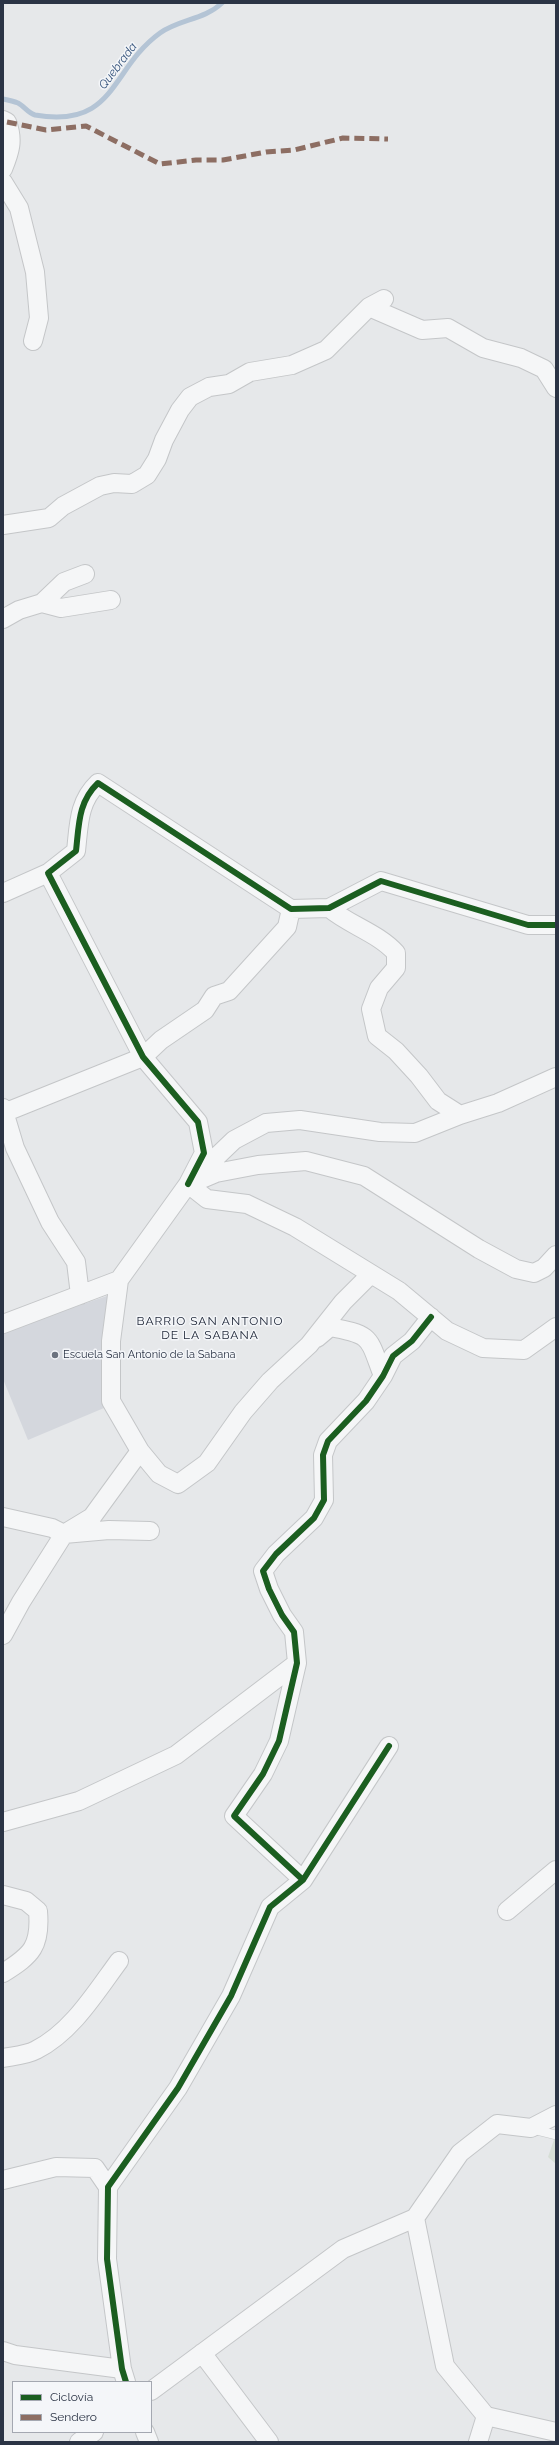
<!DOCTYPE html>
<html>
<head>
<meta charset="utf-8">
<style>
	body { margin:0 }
	#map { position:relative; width:559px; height:2445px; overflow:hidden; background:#e6e8ea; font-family:Raleway,sans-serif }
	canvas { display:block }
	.frame { position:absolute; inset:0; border:4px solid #2b3445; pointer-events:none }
	.legend { position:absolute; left:12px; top:2381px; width:140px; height:52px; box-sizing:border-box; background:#f4f6f9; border:1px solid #a4a8b1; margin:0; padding:5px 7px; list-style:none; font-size:12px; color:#2b3445 }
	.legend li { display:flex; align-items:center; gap:8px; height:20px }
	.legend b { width:20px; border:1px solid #a4a8b1 }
</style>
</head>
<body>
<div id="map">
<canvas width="559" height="2445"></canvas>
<div class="frame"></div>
<ul class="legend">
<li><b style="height:5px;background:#1b5e20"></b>Ciclovía</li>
<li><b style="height:5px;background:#8d6e63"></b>Sendero</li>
</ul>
</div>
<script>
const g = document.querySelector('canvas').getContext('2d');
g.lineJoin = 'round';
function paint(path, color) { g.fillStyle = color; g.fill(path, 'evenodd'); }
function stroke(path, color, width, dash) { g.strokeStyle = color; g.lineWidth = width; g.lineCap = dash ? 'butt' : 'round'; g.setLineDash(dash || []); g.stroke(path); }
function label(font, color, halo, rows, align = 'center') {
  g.font = font + ' Raleway,sans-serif'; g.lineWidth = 3; g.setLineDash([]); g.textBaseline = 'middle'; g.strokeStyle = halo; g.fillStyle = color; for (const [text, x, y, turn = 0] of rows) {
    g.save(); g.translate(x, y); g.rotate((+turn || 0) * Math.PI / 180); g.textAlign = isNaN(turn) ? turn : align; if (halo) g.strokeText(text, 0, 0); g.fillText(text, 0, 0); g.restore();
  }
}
const built = new Path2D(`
	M110 1295 104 1408 28 1440 3 1379V1331Z`);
const green = new Path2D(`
	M556 2134V2164L548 2157Z`);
const stream = new Path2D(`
	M3 99C8 100 13 101 18 103 24 106 28 113 35 115 116 129 110 69 160 33 180 19 204 20 222 3`);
const service = new Path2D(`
	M532 2129 556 2135`);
const minor = new Path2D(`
	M3 120 7 122C14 140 10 152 3 169
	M3 182 19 208 35 272 39 318 33 341
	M369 307 422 330 448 328 483 348 521 358 544 369 556 388
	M3 525 49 518 63 506 100 486 114 483 132 484 147 475 157 459 164 440 180 410 190 397 209 387 229 384 250 372 292 365 326 350 369 307 384 299
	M42 603 61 608 111 600
	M3 619 19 610 42 603 64 582 85 574
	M3 893 48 873
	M329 908C349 925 378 933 396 953V968L379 988 371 1009 377 1036 396 1051 419 1076 438 1101 460 1115
	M3 1108 15 1148 50 1222 76 1262 80 1295
	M6 1112 143 1057 161 1040 205 1010 214 996 229 991 287 927 291 909
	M197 1181 216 1173 258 1165 306 1161 364 1176 479 1249 516 1269 534 1273 544 1268 556 1255
	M188 1184 204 1153 198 1122 143 1057 48 873 76 851C79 825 78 802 98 783L291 909 329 908 381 881 528 925H556
	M188 1184 207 1199 247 1204 295 1227 399 1291 447 1331 483 1348 524 1350 556 1327
	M119 1280 111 1341V1401L140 1451 159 1474 178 1484 207 1463 243 1412 270 1381 309 1345 343 1302 371 1274
	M3 1324 119 1280 188 1184 234 1140 266 1123 300 1120 380 1132 415 1133 460 1115 498 1103 556 1077
	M317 1338 330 1327C373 1335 368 1337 383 1376
	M3 1517 52 1528 64 1534 109 1530 150 1531
	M3 1635 21 1602 64 1534 92 1517 140 1451
	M3 1822 79 1801 176 1755 297 1663
	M303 1880 234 1816 263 1774 279 1741 297 1663 294 1632 282 1615 269 1589 263 1571 276 1554 314 1518 324 1500 323 1455 328 1441 366 1401 383 1376 393 1356 412 1341 431 1317
	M3 1895 26 1901 38 1911C41 1946 32 1955 3 1973
	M507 1911 556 1870
	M3 2058C13 2056 27 2055 36 2050 72 2032 96 1992 119 1961
	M3 2180 56 2167 95 2168 108 2187
	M415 2218 445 2366 486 2416 556 2432
	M3 2351 15 2355 122 2369
	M202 2353 269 2442
	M126 2382 122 2369 107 2259 108 2187 178 2088 231 1996 270 1907 303 1880 389 1746
	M151 2391 343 2249 415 2218 460 2153 497 2124 531 2128 556 2115
	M145 2432 149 2442
	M79 2442 94 2432
	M478 2442 486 2416`);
const quiet = new Path2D(`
	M7 122 46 130 86 126 160 164 196 160H223L266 152 294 150 343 138 388 139`);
const cycleway = new Path2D(`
	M188 1184 204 1153 198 1122 143 1057 48 873 76 851C79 825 78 802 98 783L291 909 329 908 381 881 528 925H556
	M303 1880 234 1816 263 1774 279 1741 297 1663 294 1632 282 1615 269 1589 263 1571 276 1554 314 1518 324 1500 323 1455 328 1441 366 1401 383 1376 393 1356 412 1341 431 1317
	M126 2382 122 2369 107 2259 108 2187 178 2088 231 1996 270 1907 303 1880 389 1746`);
const markers = [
	[55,1355,4,"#6c737f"]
];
const poiNames = [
	["Escuela San Antonio de la Sabana",63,1355]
];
const waterNames = [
	["Quebrada",118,66,-53]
];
const neighbourhoodNames = [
	["BARRIO SAN ANTONIO",210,1321],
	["DE LA SABANA",210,1335]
];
paint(built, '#d4d7dd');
paint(green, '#d6ded6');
stroke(stream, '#b4c4d5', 5);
stroke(service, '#c4c6c8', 10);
stroke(minor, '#c4c6c8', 20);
stroke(service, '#f5f6f7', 9);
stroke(minor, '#f5f6f7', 18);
stroke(quiet, '#8d6e63', 5, [10, 5]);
stroke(cycleway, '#1b5e20', 6);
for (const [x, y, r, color] of markers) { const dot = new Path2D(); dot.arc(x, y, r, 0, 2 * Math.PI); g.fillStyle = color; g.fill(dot); stroke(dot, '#f4f6f9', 1.5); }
label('11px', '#2b3445', '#f4f6f9', poiNames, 'left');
label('italic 12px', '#34527a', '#f4f6f9', waterNames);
g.letterSpacing = '1px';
label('12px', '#1d2536', '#f4f6f9', neighbourhoodNames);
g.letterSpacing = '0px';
</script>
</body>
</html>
